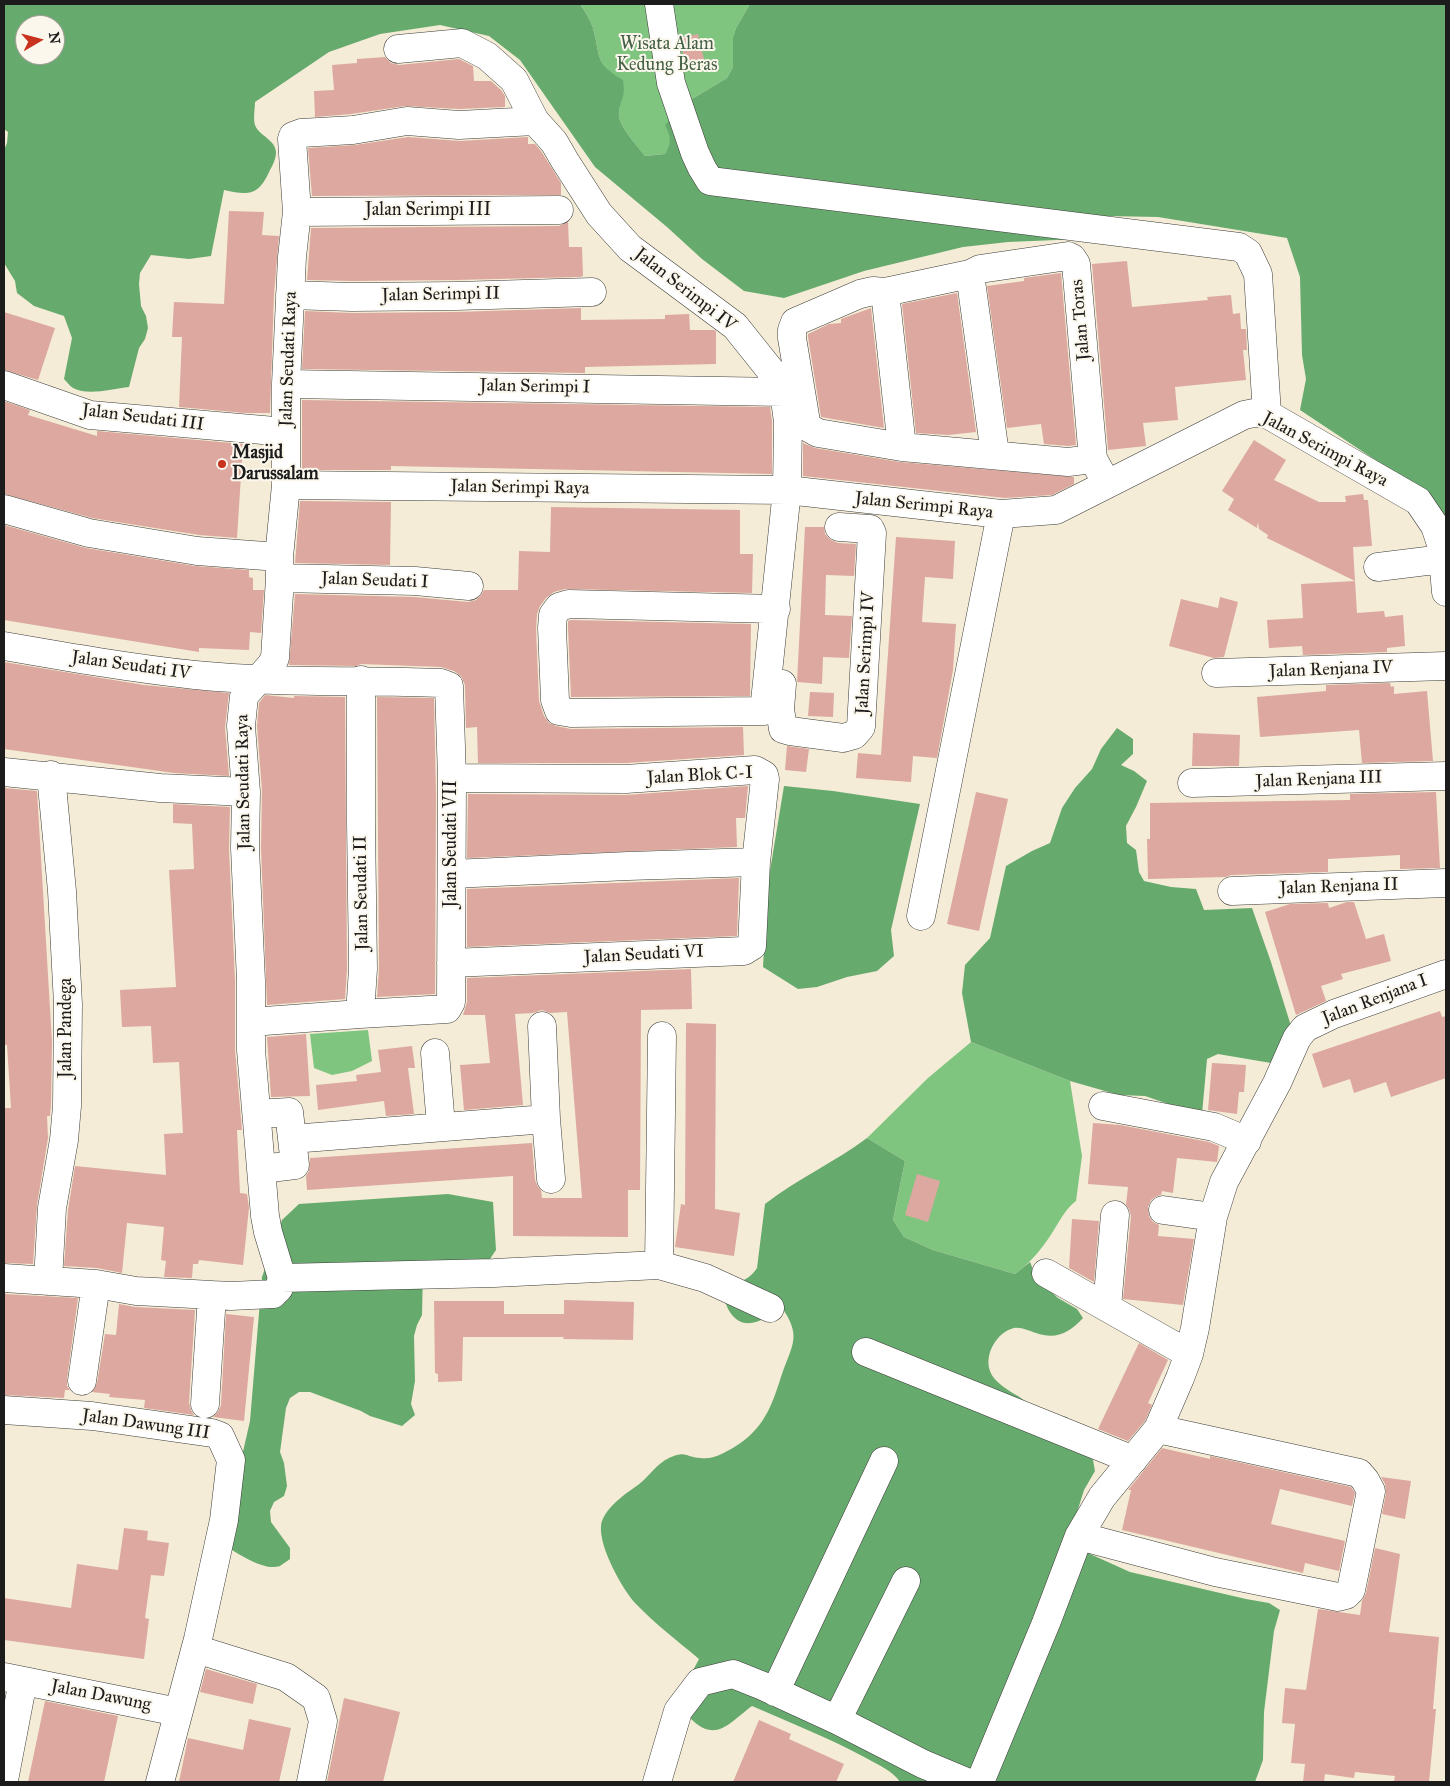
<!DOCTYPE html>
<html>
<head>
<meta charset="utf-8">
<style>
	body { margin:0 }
	#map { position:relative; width:1450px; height:1786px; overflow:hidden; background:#f4ecd6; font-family:"IM FELL Great Primer",serif }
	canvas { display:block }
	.frame { position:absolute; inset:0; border:5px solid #1c1c1c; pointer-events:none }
	.north { position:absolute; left:15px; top:15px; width:50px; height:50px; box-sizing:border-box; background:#fbf7ec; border:1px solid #a29f99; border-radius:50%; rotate:82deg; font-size:14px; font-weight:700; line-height:20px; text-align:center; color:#1c1c1c }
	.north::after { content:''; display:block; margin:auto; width:18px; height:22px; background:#c8321e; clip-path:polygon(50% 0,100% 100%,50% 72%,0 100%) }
</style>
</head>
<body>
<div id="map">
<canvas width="1450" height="1786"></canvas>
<div class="frame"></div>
<div class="north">N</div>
</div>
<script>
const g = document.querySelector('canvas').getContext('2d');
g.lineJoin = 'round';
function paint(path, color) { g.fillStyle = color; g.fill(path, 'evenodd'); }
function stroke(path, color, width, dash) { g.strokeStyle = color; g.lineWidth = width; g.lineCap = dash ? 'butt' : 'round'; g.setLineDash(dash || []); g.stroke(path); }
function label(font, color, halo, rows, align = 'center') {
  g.font = font + ' "IM FELL Great Primer",serif'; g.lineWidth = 4; g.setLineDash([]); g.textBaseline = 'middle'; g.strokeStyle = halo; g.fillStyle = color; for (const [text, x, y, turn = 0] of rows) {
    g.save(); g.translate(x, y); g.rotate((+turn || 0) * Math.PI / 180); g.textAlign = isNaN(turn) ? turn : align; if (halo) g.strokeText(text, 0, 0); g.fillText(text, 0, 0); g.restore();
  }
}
const green = new Path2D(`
	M580 4H750L736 28 733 37V67L727 78 687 102 670 134 671 145 665 154 645 156C637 145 617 125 619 112 620 99 625 95 623 81 594 63 601 57 593 28 590 19 585 12 580 4Z
	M368 1030 372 1061 352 1071 332 1075 314 1068 310 1034Z
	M971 1042 1070 1081 1082 1156 1076 1201C1065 1209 1060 1221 1052 1233 1041 1250 1031 1262 1015 1274L933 1250 904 1237 893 1220 905 1161 867 1138 928 1078Z`);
const forest = new Path2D(`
	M4 4H580C585 12 590 19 593 28 601 57 594 63 623 80 626 96 621 98 619 112 617 125 637 145 645 156L665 154C672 143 671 137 665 125L687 102 727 78 733 67V37L736 28 750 4H1446V518L1416 487 1300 410 1306 379 1302 355 1300 277 1287 238 1158 217 1106 216 1081 239 1008 242 963 247 864 271 784 298 744 291 702 259 667 227 595 167 520 60 489 36 440 25 380 34 329 52 255 102C255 108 253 119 255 125 259 136 275 139 276 152 276 158 273 165 270 170 259 195 250 196 224 190L211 256 189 259 151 255 140 273 139 284 141 306 146 316 148 328 145 339 139 348 129 387C112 389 88 396 73 388 70 386 67 382 64 379L72 338 64 316 34 306 17 293 15 281 4 263V150L7 143 8 132 4 129ZM25 25H55V55H25Z
	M1117 728 1133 739V754L1121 765 1134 771 1147 781 1136 807 1126 826 1127 843 1136 850 1139 872 1144 881 1171 887 1196 889 1204 910 1252 908 1271 962 1291 1026 1271 1063 1218 1054 1207 1059 1202 1114 1192 1112 1145 1096 1119 1095 1070 1081 971 1042 962 993 965 965 990 938 1006 866 1032 851 1050 843 1062 808 1075 788 1092 769 1101 749Z
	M784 786 833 791 920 804 891 930 894 956 877 971 847 977 817 987 798 989 763 967 768 883Z
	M867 1138 905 1161 893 1220 904 1237 933 1250 1015 1274 1030 1262 1036 1277 1058 1298 1077 1309 1083 1318C1069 1333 1056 1340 1036 1333 1029 1331 1022 1327 1014 1328 997 1332 984 1354 990 1371 993 1381 1009 1391 1018 1396 1033 1407 1048 1415 1067 1417L1093 1460 1095 1471 1084 1490 1069 1538 1090 1554 1130 1572 1246 1599 1269 1603 1280 1610 1274 1631 1264 1712 1263 1760 1255 1782H900C892 1770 878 1765 866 1758 829 1738 791 1723 752 1706 729 1723 716 1744 690 1718L688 1680 699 1659C678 1641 655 1624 636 1604 622 1589 599 1547 601 1526 603 1509 625 1494 638 1485 649 1477 656 1464 669 1458 687 1450 684 1457 701 1458 714 1460 728 1451 739 1444 767 1425 773 1401 783 1371 793 1344 801 1335 782 1308 767 1317 747 1333 732 1315 726 1308 723 1294 719 1285 735 1283 747 1283 757 1268L765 1204C797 1179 835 1162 867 1138Z
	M448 1194 493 1202 496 1250 490 1259 423 1269 422 1315 417 1325 414 1336 415 1381 411 1404 415 1415 402 1426 370 1416 361 1411 310 1392H299L290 1398 286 1408 280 1452 284 1463 287 1486 284 1496 274 1502 270 1511 271 1522 290 1548V1559C287 1561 283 1564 280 1566 264 1572 236 1552 222 1544L250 1421 262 1277 282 1220 299 1204Z`);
const building = new Path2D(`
	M698 34 705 63 686 67 680 38Z
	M385 57 391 63 399 65 459 59 473 66 474 81H491L501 90 505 96V107L459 109 405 106 351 114 315 117 314 91 334 90 332 65 357 63V59Z
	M408 137 460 141 528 137V144H535L541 151 561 183V195L312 196 308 148 355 145Z
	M229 211 264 212 262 235 279 236 274 294 270 413H245L179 407 182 337H172L174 302 224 304Z
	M568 222 569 247H582L583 276 580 277 456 280 352 281 307 280 311 228 559 226Z
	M1127 261 1132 307 1208 300 1207 297 1231 295 1233 314 1240 313 1241 329H1246L1247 350H1243L1246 380 1175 387 1178 420 1143 423 1146 446 1108 450 1092 264Z
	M1061 273 1076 445 1068 446 1044 444 1041 424 1007 428 987 286 1024 281V278Z
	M957 293 976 432 948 435 916 433 902 304Z
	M581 308V320L665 319V315L689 314 690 330H714L716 331V364L585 367V373L302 369 305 311 352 313 456 312Z
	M871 308 884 428 821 417 808 337V334L829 324 841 323V319Z
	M4 312 55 328 38 380 4 370Z
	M302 400 770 407 772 421V474L391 466V470H302Z
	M4 401 30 410 28 415 97 436V431L243 444 237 538 199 535 92 518 4 494Z
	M1254 440 1286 460 1274 480 1319 502H1346L1345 496 1363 494 1364 500H1368L1372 546 1353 547 1355 581 1267 538 1268 535 1259 529 1258 522 1257 528 1228 510 1234 499 1222 491Z
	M803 443 815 448 900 462 1074 477V484L1052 495 1005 498 803 476Z
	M300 501 391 502 390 565 295 563Z
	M551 507 740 510V554H753L752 593 565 589 554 592 546 598 540 606 537 614 536 629 539 701 544 716 549 723 556 726 571 729 743 727 744 755 626 763H478L477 727 466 728 465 685 461 676 454 671 441 667 361 664 356 666 289 665 295 594 414 597 468 602 476 600 481 595 484 590H518L519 551 550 552Z
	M4 525 86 548 195 566 249 570V577L253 578V590H264L261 633 250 632 249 650 199 648V652L4 620Z
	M805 527H824L825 534 831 540 838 543 856 544 854 576 826 575 825 615 852 616 849 658 823 657 822 684 797 682Z
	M896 537 955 541 953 579 925 577 922 622 956 624 953 670 937 758 913 756 911 782 856 778 858 753 881 755Z
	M1355 581 1357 613 1384 611 1385 617 1403 615 1405 646 1387 648V652L1303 655 1302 646 1269 648 1267 620 1303 618 1301 584Z
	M1220 597 1238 602 1224 657 1214 658 1169 646 1181 599 1218 608Z
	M571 620 751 624 750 696 571 697 568 628V621Z
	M4 662 144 685 229 693 225 727 229 776 174 773 4 749Z
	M1390 683 1391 687 1394 686V694L1427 691 1433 761 1362 763 1359 730 1260 737 1257 697 1326 691V685Z
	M810 692 834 693 833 717 808 716Z
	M265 695 294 698V696L345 697 347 969 345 999 267 1005 261 848 262 791 257 726 259 703Z
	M377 697 434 698 436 795 435 994 377 997 379 969Z
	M1193 733 1240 735 1239 766H1192Z
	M787 746 809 749 806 772 785 770Z
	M748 786 745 818H736L737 847 467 858 468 794 626 795Z
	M4 788 37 791 38 808 52 1042 51 1105 50 1116H47L48 1138 37 1205 33 1264 4 1263V1108H11L7 1045H4Z
	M976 792 1008 799 979 931 947 924Z
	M1436 792 1440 868 1400 869V855L1328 859V872L1231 875 1226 877 1148 879 1147 839H1150V803L1350 800V794Z
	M173 804 230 807 229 849 235 981V1050L242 1130H237L240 1193 247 1194 249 1208 243 1265 199 1260 198 1264H193L192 1278 164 1277 166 1261 161 1260 164 1227 127 1223 122 1273 97 1268 64 1266 68 1210 75 1166 166 1175 164 1134 183 1133 179 1062 153 1063 151 1026 122 1027 120 990 176 987 169 870 194 869 192 824 173 823Z
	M739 878 737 936 467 947V889Z
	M1347 902H1354L1366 939 1384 934 1391 961 1341 974 1343 979 1321 986 1326 1001 1296 1015 1265 912 1290 904 1328 903 1329 908Z
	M691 969 692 1009 641 1010 640 1190H628V1237L513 1236V1176L307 1190 306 1176 309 1171 310 1158 532 1143 535 1180 538 1187 541 1190 542 1198H582L567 1012 550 1013 542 1010 533 1013 515 1014 523 1105 464 1110 460 1065 490 1063 485 1015H463L467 1002V978Z
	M1440 1011 1442 1017 1446 1016V1078L1391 1097 1386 1082 1354 1093 1350 1079 1323 1088 1312 1054Z
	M686 1023 716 1024 715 1209 740 1213 734 1256 675 1247 681 1204 685 1205Z
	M306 1034 310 1096 271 1097 267 1037Z
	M412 1046 415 1068H408L414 1114 386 1116 384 1101 318 1110 316 1085 357 1081 356 1075 381 1072 378 1050Z
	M1212 1063 1246 1065 1244 1092H1239L1237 1114 1208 1110Z
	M1093 1123 1120 1125 1209 1142 1219 1146 1217 1162 1177 1158 1173 1193 1162 1191 1161 1195 1157 1196 1151 1200 1148 1207 1149 1216 1153 1222 1159 1225 1158 1236 1194 1239 1183 1305 1123 1299 1131 1216 1129 1209 1126 1205 1128 1187 1088 1184Z
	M917 1174 940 1181 928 1222 905 1215Z
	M1072 1219 1099 1221 1094 1282 1069 1268Z
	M4 1294 78 1298 67 1379V1386L70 1390H65L64 1398 4 1395Z
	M564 1300 634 1302 633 1340 563 1339 564 1337H463L462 1381 438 1382V1374L435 1373 434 1301H504V1314H564Z
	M119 1304 135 1307 195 1310 189 1403 191 1410 194 1415 144 1408 145 1400 109 1397 110 1394 92 1392 97 1383 105 1334 116 1335Z
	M226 1314 254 1317 244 1421 213 1417 218 1412 221 1405Z
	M1139 1343 1168 1360 1148 1403 1152 1405 1145 1421 1128 1441 1098 1429Z
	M1162 1448 1210 1459V1456L1351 1487 1355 1493 1352 1506 1280 1489 1271 1524 1345 1541 1339 1571 1305 1563 1303 1573 1122 1530 1131 1490H1128Z
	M1381 1477 1411 1481 1405 1519 1382 1514 1386 1493 1385 1484Z
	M124 1528 148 1531 147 1540 169 1543 164 1576 151 1575 145 1618 149 1619 144 1659 4 1640V1598L71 1608 77 1564 118 1570Z
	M1375 1548 1400 1554 1389 1632 1439 1637 1433 1709H1436L1429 1782H1398L1394 1781 1395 1776 1355 1772 1354 1778 1325 1774 1324 1782H1303L1305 1764 1291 1763 1295 1724 1282 1723 1285 1688 1306 1690 1318 1609 1360 1615 1362 1601 1366 1593Z
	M206 1669 257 1684 253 1704 200 1692Z
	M344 1698 400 1712 383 1782H327Z
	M45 1701 118 1716 104 1782H28Z
	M249 1719 291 1728 279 1782H179L188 1738 243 1750Z
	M759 1720 791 1734 789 1739 844 1764 836 1782H733Z`);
const street = new Path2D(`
	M659 4 671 83 695 153 702 168 710 181 1239 247 1248 253 1258 274 1267 414
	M398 49 462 43 487 56 514 80 535 121
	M297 212 559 210
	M885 292 970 274
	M290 295 352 297 456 296 592 292
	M286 384 784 392
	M4 385 90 415 286 432
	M902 447 885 292 873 291 860 294 795 322 792 330V338L806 422 809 428 818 433 902 447 1068 462 1093 459 1107 484
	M995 454 970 274 980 269 1068 256 1072 258 1076 264 1093 459
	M286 485 787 490 1001 514 1056 510 1244 415 1254 413 1267 414 1418 501 1435 526 1442 547 1446 592
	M4 509 89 533 197 551 279 557
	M1378 567 1443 559
	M280 578 415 581 469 586
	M4 646C67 657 130 668 195 675 276 683 359 680 441 683L449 686 452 778 451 1002 447 1009 360 1014 363 969 361 822V680
	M1216 673 1446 666
	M782 684 780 709 783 729 790 731 843 738 854 735 861 727 872 533 870 529 839 527
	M4 772 160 788 246 792
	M1192 783 1446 776
	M452 874 628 866 756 862 765 779 764 775 755 770 626 779 452 778
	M1232 891 1446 883
	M921 916 1001 514
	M451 963 744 951 752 946 756 862
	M251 1022 360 1014
	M542 1026 546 1119 551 1179
	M662 1036 659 1265 705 1278 770 1308
	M435 1053 441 1126
	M1103 1106 1214 1127 1247 1141
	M257 1114 289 1112 295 1165 262 1169
	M292 1139 546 1119
	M1163 1210 1213 1217
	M1046 1273 1189 1354
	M4 1278 96 1284 136 1291 231 1296 273 1294 279 1288 282 1278 268 1232 265 1216 251 1050V981L245 848 246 792 241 726 244 696 271 665 275 658 280 578 279 557 286 485V384L292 257 297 212 292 139 293 136 301 133 353 130 407 121 459 125 535 121 554 142 565 161 599 214 630 248 735 326 775 376 784 392 788 422 787 490 764 711 571 713 559 711 555 700 552 628 553 615 559 607 569 604 776 609
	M282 1278 494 1273 659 1265
	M48 1281 52 1208 64 1140 67 1106 68 1004 62 891 51 775
	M1107 1307 1115 1215
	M866 1352 1133 1460
	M82 1381 96 1284
	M205 1404 212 1295
	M4 1410 92 1416 212 1433 220 1436 231 1460 224 1520 198 1639 160 1782
	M1079 1536 1215 1572 1338 1597 1346 1595 1351 1590 1371 1491 1365 1480 1359 1473 1158 1429
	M196 1649 286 1677 316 1698 323 1721 311 1782
	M4 1677 178 1712
	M775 1692 884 1461
	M837 1720 906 1581
	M4 1780 23 1681
	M657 1782 678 1711 700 1682 733 1674 763 1686 837 1720 923 1764 966 1782
	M980 1782 1046 1623 1079 1536 1102 1497 1158 1429 1180 1378 1189 1354 1195 1328 1213 1217 1224 1182 1277 1083 1297 1038 1305 1028 1334 1014 1446 974`);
const markers = [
	[222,464,5,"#c8321e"]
];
const parkNames = [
	["Wisata Alam",667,45],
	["Kedung Beras",667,66]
];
const streetNames = [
	["Jalan Serimpi III",428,211],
	["Jalan Serimpi IV",685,290,38],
	["Jalan Serimpi II",441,295,-1],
	["Jalan Toras",1081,320,-95],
	["Jalan Seudati Raya",289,359,-88],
	["Jalan Serimpi I",535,387,1],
	["Jalan Seudati III",143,418,7],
	["Jalan Serimpi Raya",1325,450,28],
	["Jalan Serimpi Raya",520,488,1],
	["Jalan Serimpi Raya",924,506,6],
	["Jalan Seudati I",375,581,2],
	["Jalan Serimpi IV",866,653,-87],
	["Jalan Seudati IV",131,666,8],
	["Jalan Renjana IV",1331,670,-2],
	["Jalan Blok C-I",700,776,-3],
	["Jalan Renjana III",1319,780,-2],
	["Jalan Seudati Raya",244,782,-91],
	["Jalan Seudati VII",452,844,-90],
	["Jalan Renjana II",1339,887,-2],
	["Jalan Seudati II",362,893,-91],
	["Jalan Seudati VI",644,955,-3],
	["Jalan Renjana I",1375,1000,-21],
	["Jalan Pandega",67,1028,-90],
	["Jalan Dawung III",146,1425,8],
	["Jalan Dawung",101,1696,11]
];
const poiNames = [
	["Masjid",232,454],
	["Darussalam",232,475]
];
paint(green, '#7fc580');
paint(forest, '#67aa6e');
paint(building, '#dca8a0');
stroke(street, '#3c3b38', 29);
stroke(street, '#fff', 28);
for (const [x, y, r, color] of markers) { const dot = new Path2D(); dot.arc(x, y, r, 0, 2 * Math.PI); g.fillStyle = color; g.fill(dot); stroke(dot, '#fbf7ec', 2); }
label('18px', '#446044', '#fbf7ec', parkNames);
label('18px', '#1c1c1c', '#fbf7ec', streetNames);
label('bold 18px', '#1c1c1c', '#fbf7ec', poiNames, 'left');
</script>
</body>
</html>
